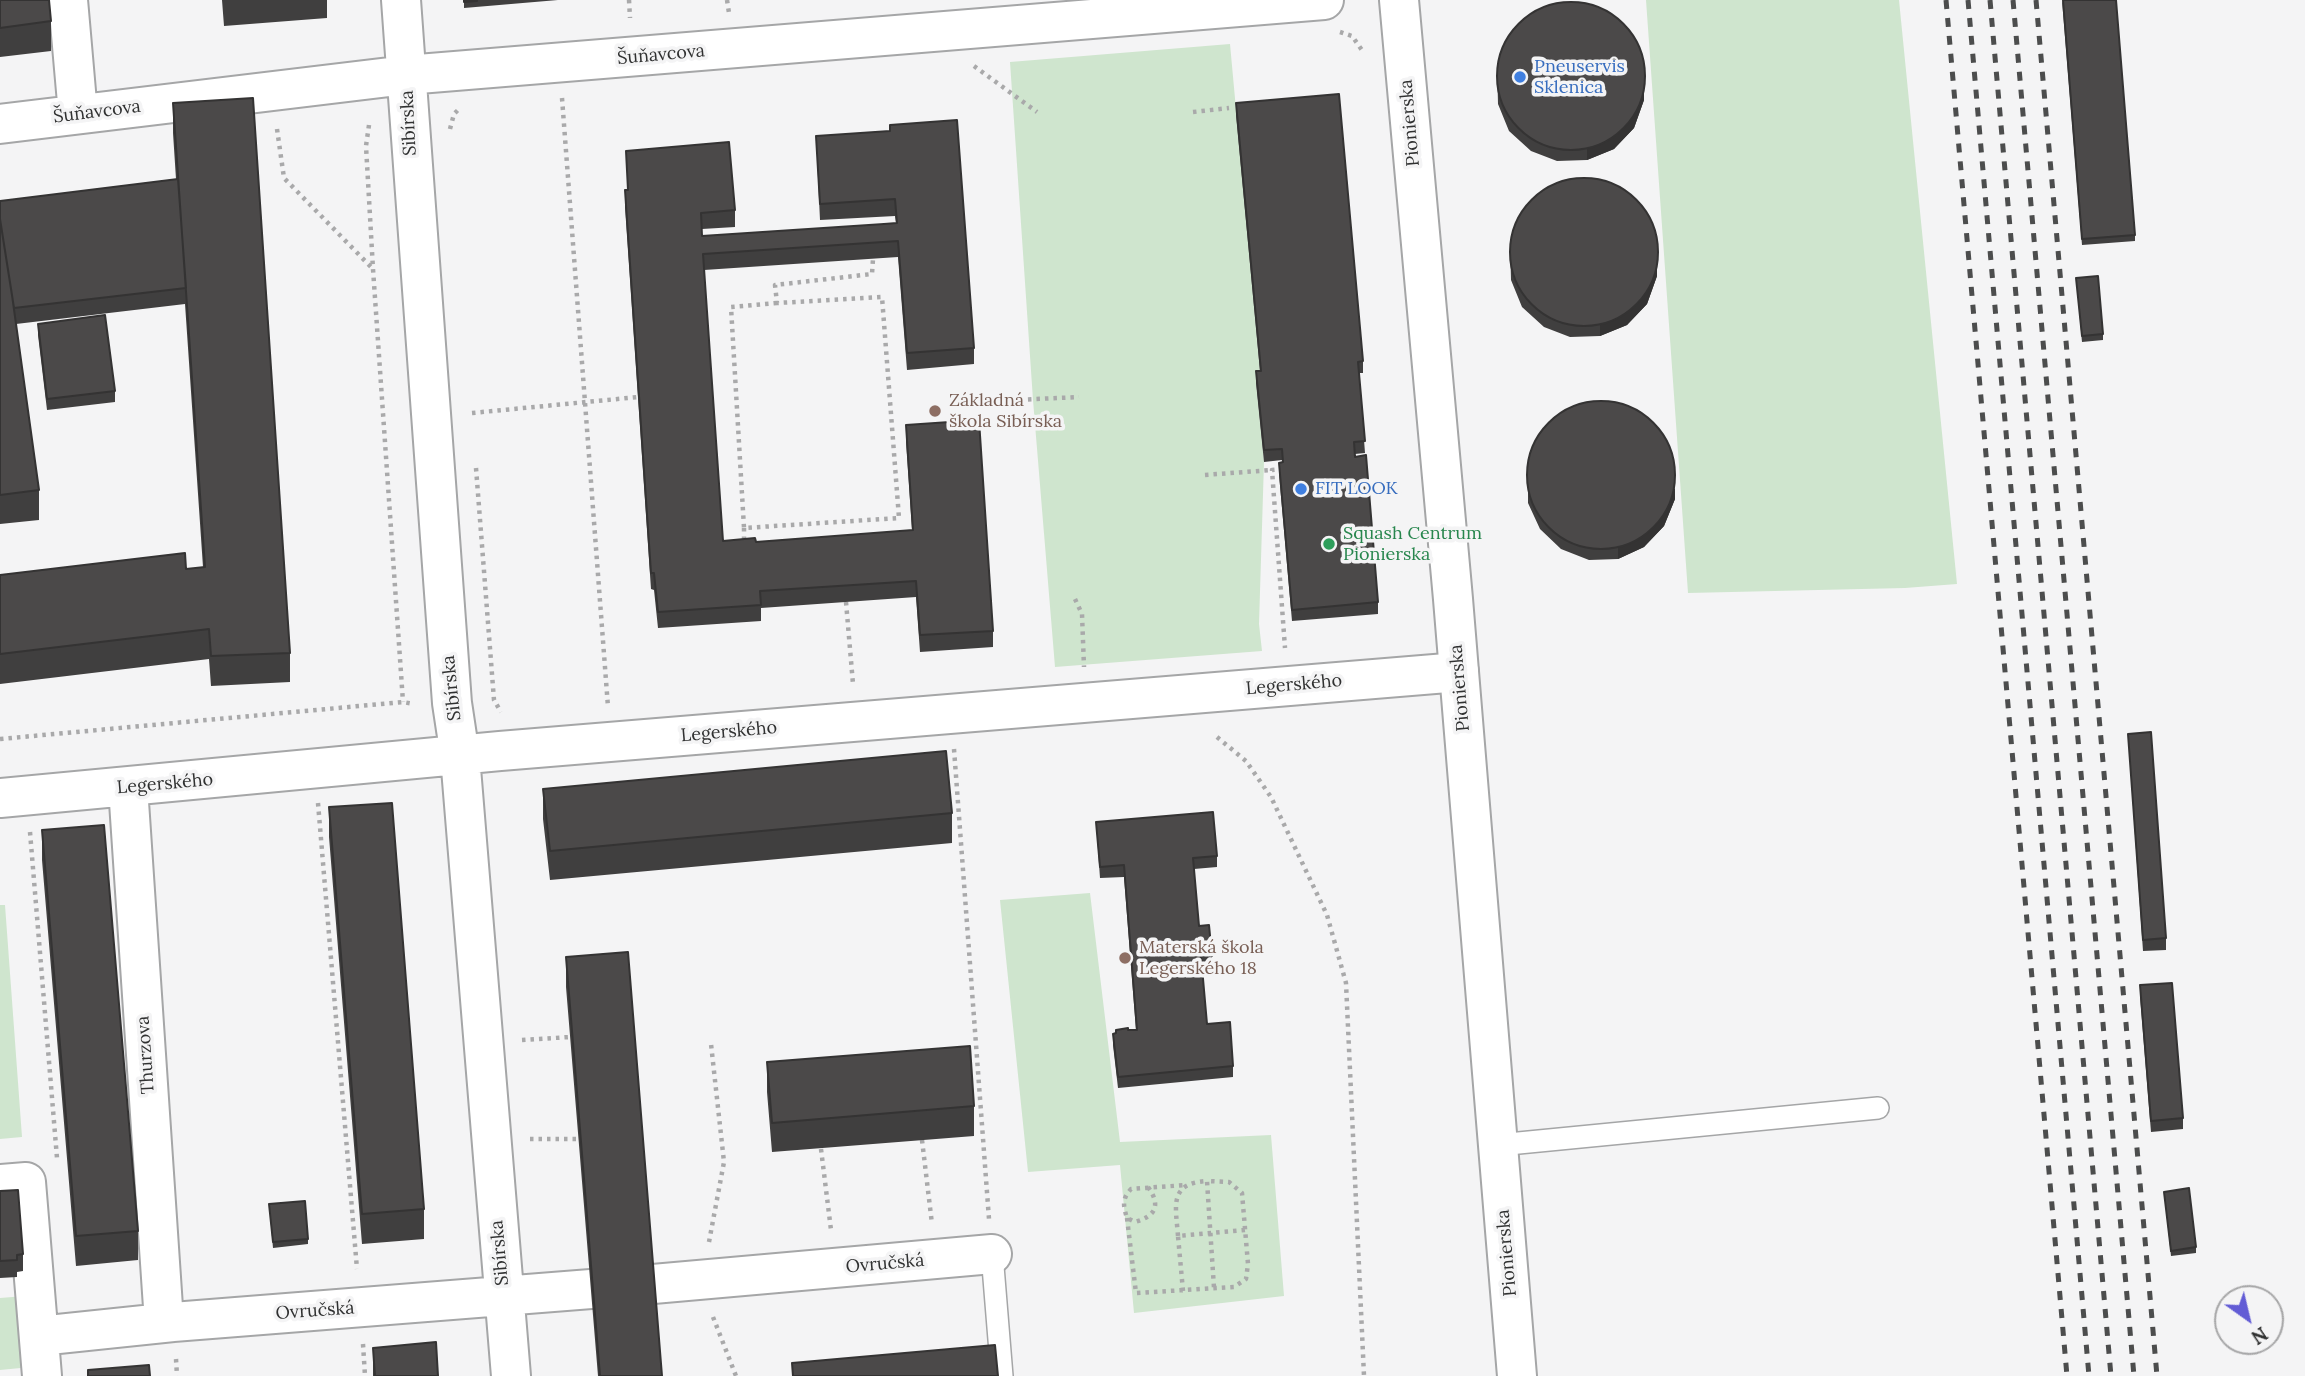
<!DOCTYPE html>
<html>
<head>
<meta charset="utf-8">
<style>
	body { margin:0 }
	#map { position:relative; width:2305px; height:1376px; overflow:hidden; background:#f4f4f5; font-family:Lora,serif }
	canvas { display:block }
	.north { position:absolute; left:2214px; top:1285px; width:70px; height:70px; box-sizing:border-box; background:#f4f4f5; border:2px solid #a6a6a7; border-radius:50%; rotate:146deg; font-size:19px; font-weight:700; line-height:28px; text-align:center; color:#303131 }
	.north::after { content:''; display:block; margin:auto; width:24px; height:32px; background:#625cd5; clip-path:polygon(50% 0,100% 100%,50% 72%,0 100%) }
</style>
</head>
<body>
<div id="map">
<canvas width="2305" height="1376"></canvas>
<div class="north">N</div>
</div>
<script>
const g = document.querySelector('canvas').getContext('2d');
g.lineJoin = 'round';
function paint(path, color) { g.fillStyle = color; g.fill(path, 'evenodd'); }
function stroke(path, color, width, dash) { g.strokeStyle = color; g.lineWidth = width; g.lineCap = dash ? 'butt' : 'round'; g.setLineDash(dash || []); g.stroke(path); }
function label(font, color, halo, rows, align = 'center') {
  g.font = font + ' Lora,serif'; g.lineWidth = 7; g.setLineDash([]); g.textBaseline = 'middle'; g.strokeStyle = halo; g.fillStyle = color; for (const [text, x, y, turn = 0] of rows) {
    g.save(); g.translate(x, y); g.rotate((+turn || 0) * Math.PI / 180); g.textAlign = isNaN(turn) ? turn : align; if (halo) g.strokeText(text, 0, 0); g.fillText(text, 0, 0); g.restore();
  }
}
const green = new Path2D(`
	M1646 0H1899L1957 584 1905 588 1688 593Z
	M1230 44 1261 382 1256 383 1264 462 1259 624 1262 651 1055 667 1033 400 1010 62Z
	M1090 893 1120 1142 1271 1135 1284 1296 1134 1313 1120 1165 1028 1172 1000 900Z
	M0 905H5L22 1137 0 1139Z
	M25 1296 31 1367 0 1370V1298Z`);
const path = new Path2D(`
	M629 0 630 18
	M727 0 729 13
	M1340 32 1352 36 1364 53
	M974 66 1037 112
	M562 98 608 707
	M1193 112 1229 108
	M369 125 366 146 373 269 403 702
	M277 129 284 178 373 269
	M450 129 454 114 459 109
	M777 303 731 307 744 528 899 518 882 297 777 303 775 285 872 274 873 259
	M994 401 1079 397
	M472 413 638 397
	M476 468 494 700 501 712
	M1283 469 1272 470 1285 648
	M1205 475 1272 470
	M744 528V545
	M1075 599 1082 614 1084 667
	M846 602 853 684
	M1217 737 1246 761 1271 797 1327 915 1346 983 1364 1376
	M0 739 403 702 414 704
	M954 749 989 1219
	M318 803 357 1269
	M30 832 57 1158
	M522 1040 570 1037
	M530 1139H579
	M922 1140 932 1224
	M821 1149 831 1230
	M1148 1187C1161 1205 1156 1216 1135 1222L1127 1218C1123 1205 1122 1199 1131 1189L1186 1185
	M1127 1218 1136 1293 1234 1287 1246 1279 1248 1264 1242 1193 1229 1182 1207 1181 1214 1288
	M1178 1236C1176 1207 1168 1183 1207 1181
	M709 1242 724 1162 711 1044
	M1183 1291 1178 1236 1245 1230
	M713 1317 736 1376
	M363 1344 365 1376
	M176 1359 177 1376`);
const lane = new Path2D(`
	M1498 1145 1878 1108
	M992 1254 1002 1376`);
const street = new Path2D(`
	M68 0 78 114
	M401 0 452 703 460 756 511 1376
	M0 124 406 75 1324 0
	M128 787 164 1322
	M0 798 500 751 1459 672
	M0 1184 26 1182 42 1376
	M653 1284 992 1254
	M39 1336 173 1322 591 1289`);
const secondary = new Path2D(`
	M1399 0 1453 599 1517 1376`);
const rail = new Path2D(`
	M1946 0 2067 1376
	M1968 0 2089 1376
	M1990 0 2111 1376
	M2013 0 2134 1376
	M2036 0 2157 1376`);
const wall = new Path2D(`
	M0 0 51 21V51L0 57Z
	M222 0H327V18L224 26Z
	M464 0H558L464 8Z
	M2062 0 2135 235V241L2082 245Z
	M1497 63 1644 100 1634 128 1614 149 1587 160 1557 161 1531 151 1509 131 1498 104Z
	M173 103 290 653V682L211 686 209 659 0 684V575L186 569 203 567 185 304 16 324 39 490V520L0 524V201L176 179 173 133Z
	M1236 103 1363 361V373H1359L1365 453 1355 454 1378 602V614L1292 621 1279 474V463L1282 462V460L1264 462 1256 383V371H1260L1236 115Z
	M890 131 974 348V364L907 370 898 257 704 270 723 541 756 542 912 530 906 442V425L993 631V647L920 652 916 597 761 608V621L658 628 654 590 651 589 625 207V190L735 210V227L702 229V236L896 223 895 216 820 220 816 136Z
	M1510 239 1657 276 1647 304 1627 325 1600 336 1570 337 1544 327 1522 307 1511 280Z
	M2076 278 2103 334V340L2082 342Z
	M38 324 115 391V402L47 410 38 335Z
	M1528 462 1675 499 1664 526 1644 547 1618 559 1589 560 1561 549 1540 529 1528 503Z
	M2128 734 2166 938V950L2143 951Z
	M543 789 952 813V843L550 880 543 819Z
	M329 807 424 1209V1239L362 1244 329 837Z
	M1096 822 1217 856V867L1194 869 1199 926 1212 956V967L1202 968 1207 1024 1233 1066V1077L1118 1088 1113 1045V1034L1136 1030 1124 877 1100 878Z
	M42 830 138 1231V1260L76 1266 42 860Z
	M566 957 662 1376H598L566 987Z
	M2140 985 2183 1118V1129L2151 1132 2140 996Z
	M767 1062 974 1106V1136L772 1152 767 1092Z
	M0 1191 23 1254V1271L17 1272V1277L0 1278Z
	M2164 1192 2196 1247V1253L2171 1256Z
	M269 1204 308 1239V1244L273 1248Z
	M373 1348 438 1376H373Z`);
const shadedWall = new Path2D(`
	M1644 89V100L1634 128 1614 149 1587 160V149Z
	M1657 265V276L1647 304 1627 325 1600 336V325Z
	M1675 488V499L1664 526 1644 547 1618 559V548Z`);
const building = new Path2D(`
	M0 0H49L51 21 0 28Z
	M464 0H477V1L464 2Z
	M2063 0H2116L2135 235 2082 239Z
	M1497 76a74 74 0 1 1 148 0a74 74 0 1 1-148 0Z
	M1339 94 1363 361 1358 362 1365 441 1354 442 1355 457 1366 455 1378 602 1292 610 1279 463 1283 462 1282 449 1264 450 1256 371H1261L1236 103Z
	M253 98 290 653 211 656 209 629 0 654V575L185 553 186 569 205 567 173 103Z
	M957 120 974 348 907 353 898 241 703 254 723 541 755 538 756 542 913 530 906 425 979 420 993 631 920 635 916 581 760 591 761 605 658 612 654 573H651L625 190H628L626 151 729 142 735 210 701 213 702 236 884 224 897 223 895 199 820 204 816 136 890 131V125Z
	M1510 252a74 74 0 1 1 148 0a74 74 0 1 1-148 0Z
	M178 179 186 288 14 308 0 219V201Z
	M0 219 12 295 39 490 0 495Z
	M2098 276 2103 334 2082 336 2076 278Z
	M105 315 115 391 47 399 38 324Z
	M1527 475a74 74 0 1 1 148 0a74 74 0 1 1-148 0Z
	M2151 732 2166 938 2143 940 2128 734Z
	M946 751 952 813 550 851 543 789Z
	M392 803 424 1209 362 1214 329 807Z
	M1213 812 1217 856 1193 858 1199 926 1209 925 1212 956H1201L1207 1024 1230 1022 1233 1066 1118 1077 1113 1034 1116 1033V1030L1128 1028V1030H1137L1124 865 1100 867 1096 822Z
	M104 825 138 1231 76 1236 42 830Z
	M628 952 662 1376H600L566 957Z
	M2172 983 2183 1118 2151 1121 2140 985Z
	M970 1046 974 1106 772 1123 767 1062Z
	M2189 1188 2196 1247 2171 1251 2164 1192Z
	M18 1190 23 1254 17 1255V1260L0 1261V1191Z
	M305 1201 308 1239 273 1242 269 1204Z
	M436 1342 438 1376H375L373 1348Z
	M995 1345 998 1376H793L792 1363Z
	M149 1365 150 1376H88V1370Z`);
const markers = [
	[1520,77,7,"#3f7fe0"],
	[935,411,7,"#8d6e63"],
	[1301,489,7,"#3f7fe0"],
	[1329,544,7,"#2e9e5b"],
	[1125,958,7,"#8d6e63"]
];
const streetNames = [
	["Šuňavcova",661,55,-5],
	["Šuňavcova",97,112,-7],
	["Sibírska",409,123,-93],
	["Pionierska",1410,123,-95],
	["Legerského",1294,685,-5],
	["Sibírska",452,688,-96],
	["Pionierska",1460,688,-95],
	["Legerského",729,732,-5],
	["Legerského",165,784,-5],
	["Thurzova",146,1055,-94],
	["Sibírska",500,1253,-95],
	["Pionierska",1507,1253,-95],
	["Ovručská",885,1264,-5],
	["Ovručská",315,1311,-4]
];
const shopNames = [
	["Pneuservis",1534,67],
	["Sklenica",1534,88],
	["FIT LOOK",1315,489]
];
const educationNames = [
	["Základná",949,401],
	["škola Sibírska",949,422],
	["Materská škola",1139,948],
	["Legerského 18",1139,969]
];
const leisureNames = [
	["Squash Centrum",1343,534],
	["Pionierska",1343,555]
];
paint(green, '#cfe5ce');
stroke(lane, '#a5a6a7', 24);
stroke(street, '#a5a6a7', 42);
stroke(secondary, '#a5a6a7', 42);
stroke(path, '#a9a9aa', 4.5, [3.5, 5]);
stroke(lane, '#fff', 21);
stroke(street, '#fff', 38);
stroke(secondary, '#fff', 38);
stroke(rail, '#4c4d4d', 5, [9, 9]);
paint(wall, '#403f3f');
paint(shadedWall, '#343333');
paint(building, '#4b4949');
stroke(building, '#343333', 2);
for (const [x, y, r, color] of markers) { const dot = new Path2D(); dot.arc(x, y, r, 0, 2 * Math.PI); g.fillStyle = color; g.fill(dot); stroke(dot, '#f4f4f5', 2.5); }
label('18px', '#303131', '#f4f4f5', streetNames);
label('18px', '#366cbe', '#f4f4f5', shopNames, 'left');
label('18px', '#785e54', '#f4f4f5', educationNames, 'left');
label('18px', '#27864d', '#f4f4f5', leisureNames, 'left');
</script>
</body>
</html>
